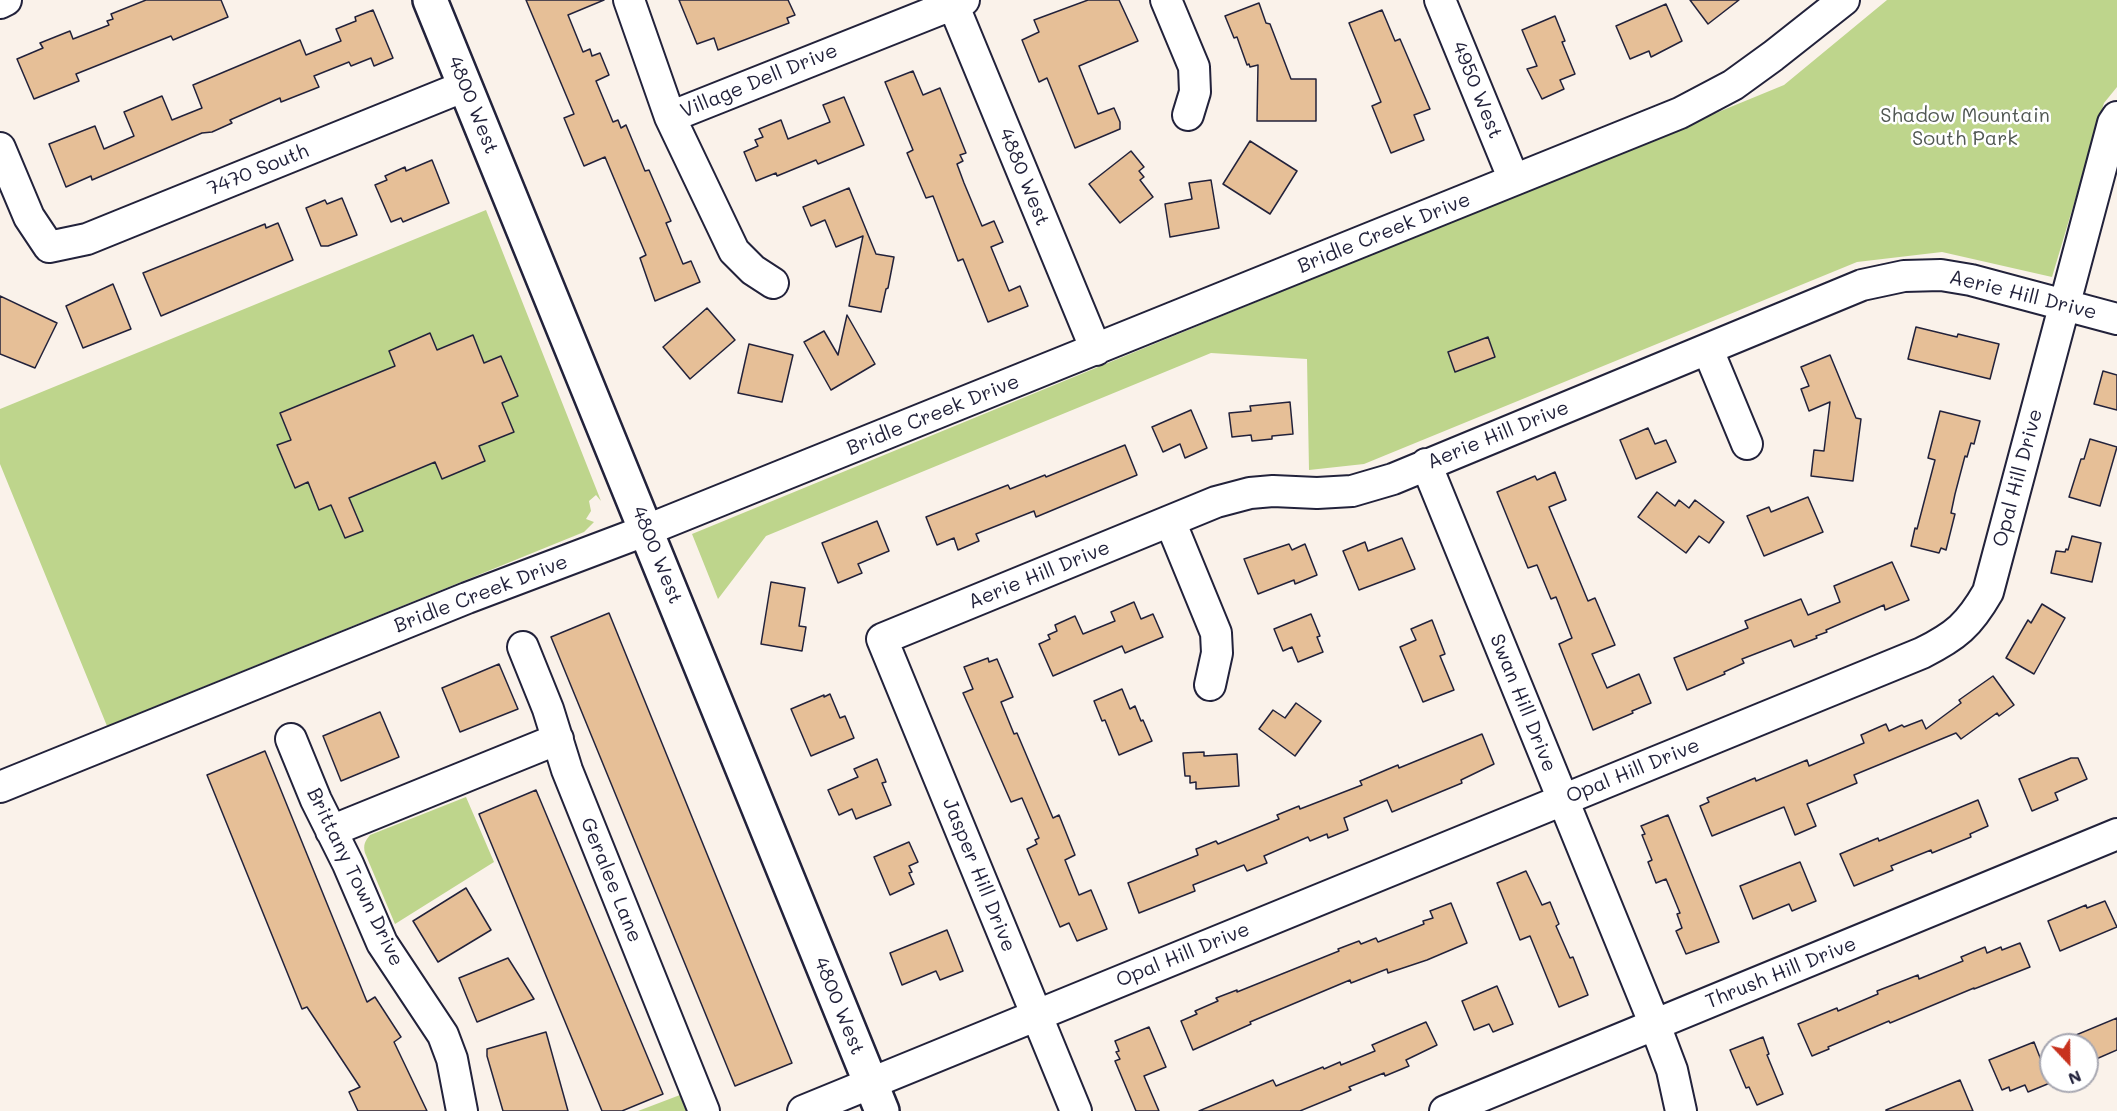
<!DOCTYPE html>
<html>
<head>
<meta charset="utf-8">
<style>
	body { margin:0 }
	#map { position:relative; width:2117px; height:1111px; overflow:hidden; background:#faf2ea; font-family:Mali,sans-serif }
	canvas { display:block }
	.north { position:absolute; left:2039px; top:1033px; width:60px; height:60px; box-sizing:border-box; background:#fff; border:2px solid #a7a7b1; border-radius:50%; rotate:158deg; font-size:16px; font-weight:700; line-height:24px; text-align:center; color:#22223b }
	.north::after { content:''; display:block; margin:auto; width:21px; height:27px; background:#c8321e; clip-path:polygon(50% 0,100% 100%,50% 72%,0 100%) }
</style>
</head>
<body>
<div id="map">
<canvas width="2117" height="1111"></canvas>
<div class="north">N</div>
</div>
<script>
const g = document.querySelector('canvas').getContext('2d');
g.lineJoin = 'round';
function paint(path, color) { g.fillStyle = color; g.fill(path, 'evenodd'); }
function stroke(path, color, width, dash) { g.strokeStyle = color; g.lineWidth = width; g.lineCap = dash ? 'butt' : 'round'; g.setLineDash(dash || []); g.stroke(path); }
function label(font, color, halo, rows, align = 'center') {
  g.font = font + ' Mali,sans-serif'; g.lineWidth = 5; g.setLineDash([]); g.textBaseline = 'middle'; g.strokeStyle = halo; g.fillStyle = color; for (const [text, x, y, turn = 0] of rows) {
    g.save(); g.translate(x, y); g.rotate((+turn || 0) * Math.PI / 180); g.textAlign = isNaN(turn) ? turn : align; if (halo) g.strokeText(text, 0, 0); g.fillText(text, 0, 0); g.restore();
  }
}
const green = new Path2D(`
	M1887 0H2117V87L2104 103 2052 277 1942 252 1857 262 1364 464 1309 470 1307 359 1211 353 766 536 718 599 692 534 1784 85Z
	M486 210 601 501 596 495 589 501 591 511 586 519 594 522 584 532 107 726 0 464V409Z
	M466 797 494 862 395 924 365 853C363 845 365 841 370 835Z
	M680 1095 686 1111H638Z`);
const building = new Path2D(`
	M146 0H221L228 17 173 40 171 36 76 74 79 81 34 99 17 59 43 48 40 43 70 31 73 39 109 25 107 21 113 19 111 14Z
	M526 0H604L568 15 583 52 590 49 592 56 600 53 609 75 596 81 613 122 618 120 621 128 626 125 645 171 649 170 671 221 666 223 683 264 691 261 700 282 655 301 640 258 646 255 605 157 584 166 564 118 574 114Z
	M679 0H788L795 15 787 18 789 23 718 50 714 38 697 44Z
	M1088 0H1119L1138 41 1079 66 1098 114 1114 108 1120 122V129L1075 148 1047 78 1039 82 1022 40 1039 32 1034 20Z
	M1690 0H1739L1708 24Z
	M1259 3 1266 23 1270 24 1291 79H1316V121H1257L1258 65 1250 67 1249 64 1247 65 1237 37 1234 38 1225 16Z
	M1666 4 1682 41 1651 57 1649 51 1630 59 1616 26Z
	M373 10 393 58 374 66 371 58 351 66 349 62 314 76 319 87 281 102 280 98 230 120 232 123 212 132 202 133 92 180 91 176 66 187 49 144 95 126 104 149 134 136 124 112 162 96 172 120 202 108 193 85 300 40 306 55 341 41 336 29 356 21 355 17Z
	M1382 10 1395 41 1400 39 1430 109 1414 115 1424 140 1391 153 1372 106 1381 102 1349 23Z
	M1555 16 1565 41 1562 42 1575 74 1560 80 1564 89 1542 99 1527 69 1537 66 1522 30Z
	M913 71 923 95 940 88 966 153 960 155 963 161 957 164 964 183 982 226 994 221 1003 242 991 247 1009 291 1020 286 1028 306 988 322 963 259 958 261 933 196 926 198 907 153 913 150 885 82Z
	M844 97 864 145 818 164 816 160 777 176 776 173 756 181 744 152 758 146 755 140 763 137 759 129 781 120 788 139 830 122 823 105Z
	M1250 141 1297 171 1270 214 1223 184Z
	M1131 151 1144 167 1139 171 1144 177 1140 180 1153 197 1120 223 1089 184Z
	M432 160 449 203 403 222 401 218 391 222 375 185 387 180 385 176 405 167 406 171Z
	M1211 180 1219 228 1170 237 1165 204 1192 199 1189 183Z
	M849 188 876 254 894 257 888 288 886 289 881 312 849 306 863 236 836 247 825 220 811 226 803 207Z
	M342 198 357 235 328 246H321L306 208 325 200 327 204Z
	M278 223 293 260 161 316 143 273 265 224 266 228Z
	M113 284 131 329 83 348 66 306Z
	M0 296 57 323 35 368 0 354Z
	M707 308 735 340 690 379 663 347Z
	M847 315 875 364 831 390 804 342 824 331 838 355Z
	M1916 327 1957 337 1958 334 1999 344 1990 379 1908 359Z
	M430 333 437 350 473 335 484 363 501 356 518 396 502 403 514 432 479 446 485 461 442 479 435 462 349 498 363 531 345 538 331 505 319 510 308 482 295 488 277 445 291 440 280 413 395 366 389 351Z
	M1488 337 1495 357 1455 372 1448 352Z
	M749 344 793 355 782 402 738 393Z
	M1830 355 1856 418 1861 419 1853 481 1811 476 1814 450 1824 451 1830 402 1809 411 1801 389 1809 386 1801 367Z
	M2103 371 2117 375V410L2094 404Z
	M1290 402 1293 434 1272 436V439L1252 441 1251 435 1232 437 1229 413 1251 411 1250 406Z
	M1191 410 1207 448 1185 458 1180 444 1163 452 1152 427Z
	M1940 411 1980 421 1974 444 1971 443 1967 457 1965 456 1955 494 1951 513 1955 514 1946 550 1941 548 1939 553 1911 546 1915 528 1917 529 1935 460 1928 458Z
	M1648 428 1655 444 1666 440 1676 462 1636 479 1620 440Z
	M2090 439 2117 447 2100 506 2069 497 2081 459H2084Z
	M1125 445 1137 475 1036 517 1034 511 976 534 979 541 958 550 954 538 937 545 926 517 1008 485 1010 489 1045 475 1046 477Z
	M1555 472 1566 500 1549 507 1588 601 1595 598 1615 645 1592 654 1607 688 1639 674 1651 703 1632 711 1633 713 1593 730 1559 644 1572 638 1556 597 1551 599 1537 565 1528 568 1497 492 1535 476 1537 480Z
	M1657 492 1675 506 1679 500 1689 508 1695 500 1724 522 1709 543 1699 536 1686 553 1638 517Z
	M1808 497 1823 532 1764 556 1747 516 1769 507 1771 512Z
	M877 521 889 551 858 564 862 573 838 583 822 543Z
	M2072 536 2101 543 2092 582 2051 573 2056 551 2065 552 2066 549 2068 550Z
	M1402 538 1415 569 1359 590 1343 551 1365 542 1368 551Z
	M1289 544 1292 550 1305 544 1317 575 1295 584 1294 580 1258 594 1244 559Z
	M1892 562 1909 600 1885 610 1884 605 1826 630 1827 632 1816 636 1817 638 1794 647 1791 640 1742 659 1744 663 1724 672 1725 674 1687 690 1674 658 1748 628 1745 621 1801 599 1808 615 1840 602 1834 586Z
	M771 582 805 588 799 626 806 627 802 651 761 644Z
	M1134 602 1141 619 1153 614 1163 637 1125 653 1122 646 1053 676 1039 644 1050 639 1048 635 1057 631 1055 625 1075 616 1083 634 1115 621 1111 612Z
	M2042 604 2065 618 2034 674 2006 658 2028 620 2031 623Z
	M609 613 792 1063 735 1086 551 637Z
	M1311 614 1320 636 1317 637 1323 652 1298 662 1292 647 1283 651 1274 629Z
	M1432 620 1445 654 1440 656 1454 690 1423 702 1400 647 1416 640 1411 629Z
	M988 658 989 662 997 659 1013 697 1001 702 1014 734 1017 733 1053 818 1059 815 1075 855 1065 860 1079 895 1091 890 1107 929 1077 941 1069 923 1060 927 1027 849 1037 844 1035 840 1039 838 1022 798 1011 802 963 693 973 689 964 667Z
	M499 664 518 709 460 732 442 688Z
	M1993 676 2014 705 1999 716 1997 713 1961 739 1956 733 1854 775 1857 783 1807 804 1816 826 1795 835 1784 807 1712 836 1700 806 1709 802 1707 798 1755 778 1756 781 1807 760 1809 766 1864 743 1861 735 1886 724 1889 731 1902 725 1904 727 1922 720 1926 729 1961 703 1959 700Z
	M1122 689 1130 709 1135 706 1141 721 1143 720 1152 741 1119 755 1105 720 1102 721 1094 701Z
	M830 694 840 718 845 716 854 738 811 756 791 709 824 695V697Z
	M1296 703 1321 721 1295 756 1259 729 1273 710 1285 718Z
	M380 712 399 757 341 781 323 736Z
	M1482 734 1494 764 1461 780 1462 783 1392 812 1387 800 1344 818 1348 830 1328 838 1327 834 1310 841 1308 837 1264 856 1267 863 1247 871 1244 865 1193 885 1195 891 1139 913 1128 883 1198 855 1196 849 1216 841 1218 844 1279 819 1277 815 1299 806 1300 809 1362 785 1360 781 1398 765 1399 768Z
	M265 751 367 1002 375 997 401 1037 394 1042 427 1111H358L349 1092 360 1087 307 1007 302 1009 207 775Z
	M1204 752V756L1237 754 1239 786 1196 789V782L1190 783V776H1185L1183 753Z
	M2071 758H2078L2087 779 2055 793 2058 800 2032 811 2019 779Z
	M877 759 886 782 882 783 891 805 856 819 852 809 839 815 828 790 858 777 854 769Z
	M536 790 663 1094 622 1111H602L479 814Z
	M1978 800 1988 826 1970 834 1971 837 1932 853 1931 850 1891 866 1893 870 1854 886 1840 854 1878 838 1879 841Z
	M1668 815 1719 942 1686 954 1676 931 1682 928 1677 914 1680 913 1666 879 1656 883 1648 862 1652 860 1642 835 1645 834 1641 826Z
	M909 842 918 862 909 866 912 872 909 873 914 884 890 895 874 857Z
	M1800 862 1816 901 1792 911 1789 904 1753 919 1740 886Z
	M1526 871 1542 905 1550 902 1559 924 1556 926 1570 958 1573 957 1588 995 1559 1007 1530 936 1520 940 1497 883Z
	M466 888 491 930 438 962 413 921Z
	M2105 901 2117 927 2060 951 2048 921 2086 905 2087 908Z
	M1451 903 1467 943 1427 960 1388 973 1387 969 1351 983 1350 980 1250 1022 1251 1024 1193 1050 1181 1021 1197 1014 1195 1011 1218 1001 1216 998 1237 990V992L1339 951 1338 949 1359 941 1361 944 1376 938 1378 942 1414 928 1424 924 1423 921 1433 918 1430 911Z
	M947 930 963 971 940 980 936 971 902 985 890 953Z
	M2020 943 2030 967 1974 989V988L1890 1023 1889 1021 1828 1047 1829 1049 1812 1056 1798 1024 1837 1008 1838 1011 1878 994 1877 991 1918 975 1919 979 1963 961 1961 957 1985 947 1987 953 2001 947 2002 950Z
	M508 958 534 999 477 1022 459 978Z
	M1497 986 1513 1024 1493 1032 1489 1024 1474 1030 1462 1001Z
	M2117 1018V1050L2087 1063V1045H2052Z
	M1426 1022 1437 1045 1406 1060 1409 1066 1385 1076 1384 1073 1349 1087 1351 1090 1300 1111H1199L1273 1080 1276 1086 1323 1067 1324 1069 1340 1062 1341 1065 1375 1051 1372 1045Z
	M1149 1027 1166 1067 1144 1076 1159 1111H1136L1115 1061 1120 1059 1116 1052 1119 1051 1115 1041Z
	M546 1032 568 1111H503L487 1056V1049Z
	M1763 1037 1769 1054 1767 1055 1783 1094 1757 1105 1749 1087 1746 1088 1730 1050Z
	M2034 1042 2050 1083 2028 1092 2025 1085 2010 1091 2009 1087 2002 1090 1989 1060Z
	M1960 1080 1973 1111H1886V1110Z`);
const minor = new Path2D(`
	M629 0 670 117 734 251 753 270 773 283
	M1166 0 1194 67 1195 92 1188 115
	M1440 0 1514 180
	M0 3 6 0
	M953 4 1096 350
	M670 117 964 0
	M0 148 29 217 49 247 87 239 465 86
	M1708 350 1747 444
	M1426 464 1655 1025 1672 1070 1681 1111
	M1170 521 1216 633 1217 653 1210 685
	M523 647 548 709 567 770 704 1111
	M291 739 316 800 348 864 382 943 443 1035 452 1059 462 1111
	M0 787 467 598 647 530 1680 113 1733 85 1773 56 1844 0
	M331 831 558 739
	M803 1111 1922 653C1956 636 1969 625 1988 592L2113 123 2117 117
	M1076 1111 882 639 1216 502 1250 493 1273 491 1317 493 1352 491 1393 479 1862 285 1904 276 1941 275 1971 280 2117 319
	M1445 1111 2117 834`);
const major = new Path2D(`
	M430 0 882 1111`);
const streetNames = [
	["Village Dell Drive",759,81,-22],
	["4950 West",1477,90,68],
	["4800 West",473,105,68],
	["7470 South",258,170,-22],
	["4880 West",1024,177,68],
	["Bridle Creek Drive",1384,233,-22],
	["Aerie Hill Drive",2023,295,14],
	["Bridle Creek Drive",933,415,-22],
	["Aerie Hill Drive",1498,435,-22],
	["Opal Hill Drive",2018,478,-75],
	["4800 West",657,555,68],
	["Aerie Hill Drive",1039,575,-22],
	["Bridle Creek Drive",481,594,-21],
	["Swan Hill Drive",1523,703,68],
	["Opal Hill Drive",1633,771,-22],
	["Jasper Hill Drive",979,875,68],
	["Brittany Town Drive",355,877,64],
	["Geralee Lane",611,880,68],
	["Opal Hill Drive",1183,955,-22],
	["Thrush Hill Drive",1781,973,-22],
	["4800 West",839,1006,68]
];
const parkNames = [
	["Shadow Mountain",1965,116],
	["South Park",1965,139]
];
paint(green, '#bed58c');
paint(building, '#e6bf97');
stroke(building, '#22223b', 1.5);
stroke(minor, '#22223b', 34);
stroke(major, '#22223b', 38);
stroke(minor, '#fff', 30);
stroke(major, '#fff', 33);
label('20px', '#22223b', '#fff', streetNames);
label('20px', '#515853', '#fff', parkNames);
</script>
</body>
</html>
